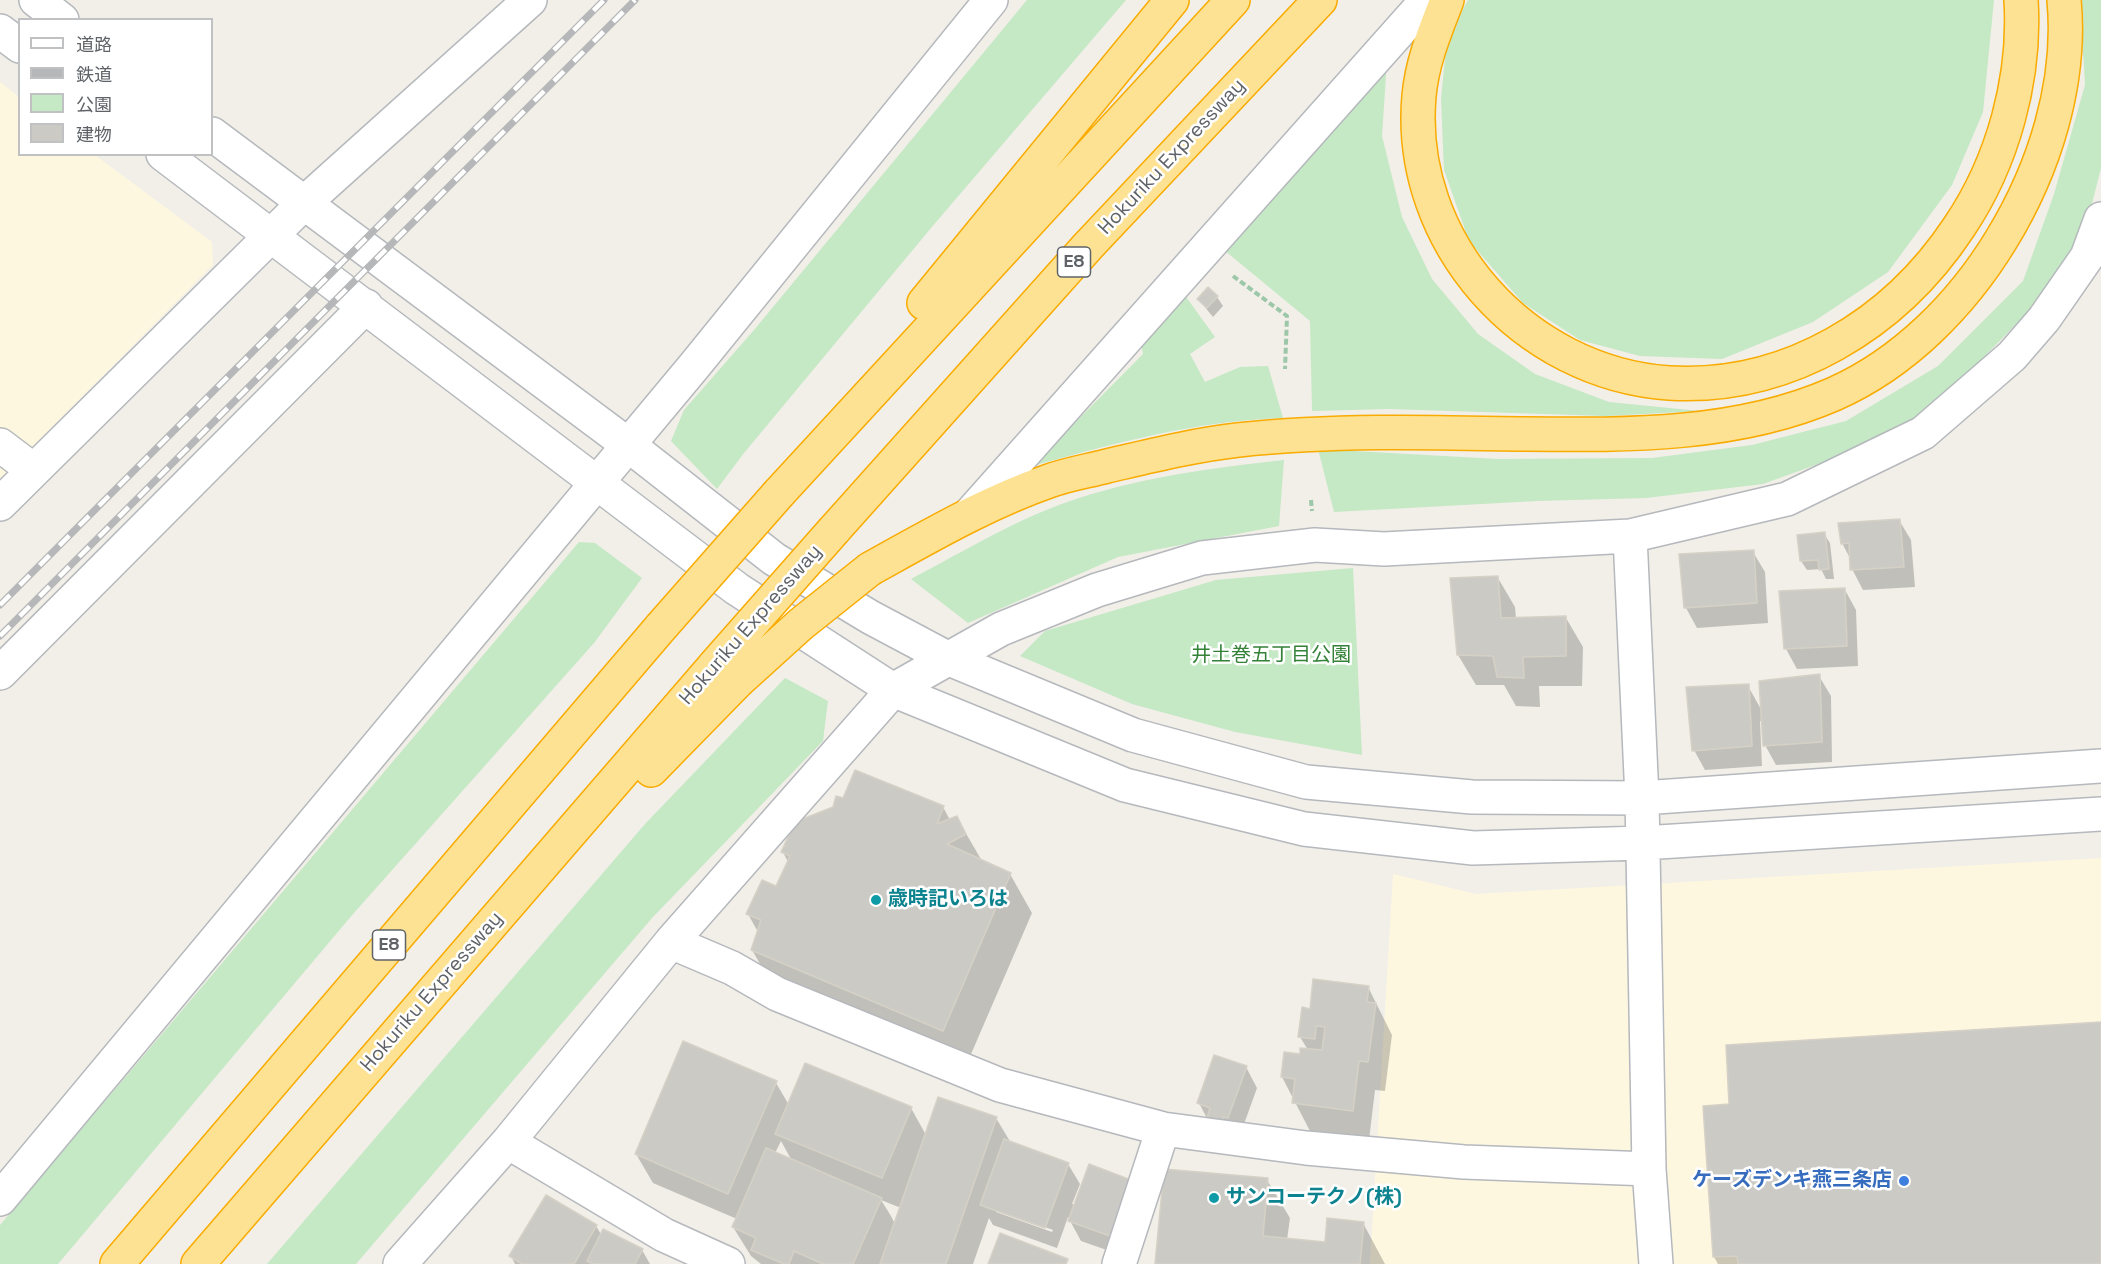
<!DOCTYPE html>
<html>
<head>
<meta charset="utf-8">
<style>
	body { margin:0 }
	#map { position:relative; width:2101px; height:1264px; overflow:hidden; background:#f1efe8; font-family:"Space Grotesk","Noto Sans JP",sans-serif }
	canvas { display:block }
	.legend { position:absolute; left:18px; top:18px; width:195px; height:138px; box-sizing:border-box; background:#fff; border:2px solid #bfc1c3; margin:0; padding:8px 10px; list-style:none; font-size:18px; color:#5f6368 }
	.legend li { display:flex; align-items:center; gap:12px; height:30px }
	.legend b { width:30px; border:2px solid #bfc1c3 }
</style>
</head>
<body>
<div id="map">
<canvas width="2101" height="1264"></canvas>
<ul class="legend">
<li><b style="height:8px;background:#fff"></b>道路</li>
<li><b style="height:8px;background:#b6b7b8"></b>鉄道</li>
<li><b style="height:16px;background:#c5e8c5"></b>公園</li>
<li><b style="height:16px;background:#cccac5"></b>建物</li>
</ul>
</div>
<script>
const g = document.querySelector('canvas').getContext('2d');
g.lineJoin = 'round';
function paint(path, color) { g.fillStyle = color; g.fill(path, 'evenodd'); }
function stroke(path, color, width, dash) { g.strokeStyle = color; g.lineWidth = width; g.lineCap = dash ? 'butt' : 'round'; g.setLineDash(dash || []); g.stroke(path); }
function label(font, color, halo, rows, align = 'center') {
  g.font = font + ' "Space Grotesk","Noto Sans JP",sans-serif'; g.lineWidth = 5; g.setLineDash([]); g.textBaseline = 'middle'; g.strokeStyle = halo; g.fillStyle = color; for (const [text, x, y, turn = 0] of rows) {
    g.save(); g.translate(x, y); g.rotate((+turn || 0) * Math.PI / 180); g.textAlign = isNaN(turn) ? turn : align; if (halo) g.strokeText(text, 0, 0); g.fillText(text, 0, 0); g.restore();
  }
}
const commercial = new Path2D(`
	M0 82 19 97 20 154 95 155 212 242 213 265 0 479Z
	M2101 858V1264H1370L1393 874 1476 894Z`);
const green = new Path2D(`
	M1027 0H1126L931 228 744 453 717 489 671 441 684 410 754 330Z
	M1468 0H1994L1983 112 1952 185 1888 272 1813 322 1722 359 1640 356 1580 340 1523 303 1469 241 1444 170 1441 99 1447 38Z
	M2080 0H2101V168L2085 231 2032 308 1918 424 1890 438 1763 484 1646 498 1537 501 1334 512 1318 449 1498 459 1652 458 1752 445 1846 421 1938 366 2023 281 2054 194 2085 85Z
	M1387 60 1382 136 1402 217 1432 279 1478 334 1535 374 1609 402 1700 411 1606 416 1389 409 1312 411 1310 321 1224 250Z
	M1184 294 1215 337 1190 354 1205 382 1240 367 1268 366 1283 418C1195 421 1116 443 1032 466L1143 354 1141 344Z
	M1284 460 1279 526 1118 557 968 623 911 579C966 550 1020 517 1079 498 1148 476 1213 468 1284 460Z
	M579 542 595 543 642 578 594 643 353 914 58 1264H0V1225Z
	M1353 568 1362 755 1235 732 1132 704 1020 656 1045 631 1216 580Z
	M785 678 828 701 823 741 652 918 356 1264H267L645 824Z`);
const shadow = new Path2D(`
	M1217 297 1223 306 1213 317 1199 300Z
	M1899 520 1911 540 1915 587 1863 590 1852 569 1851 560 1842 543Z
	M1824 534 1830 543 1834 579H1826L1821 569 1807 570 1801 561Z
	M1753 552 1765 572 1768 623 1697 628 1686 608 1681 555Z
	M1498 578 1515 607 1516 619 1566 618 1583 647 1582 686H1539L1540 707 1516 706 1504 685H1476L1458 655Z
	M1845 590 1856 610 1858 666 1797 669 1786 649 1781 592Z
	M1819 676 1831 696 1832 762 1776 765 1765 745 1763 721H1760L1762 766 1705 770 1694 750 1748 686 1762 711Z
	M943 807 950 820 957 818 982 861 1010 874 1032 913 965 1068 774 988 752 950 758 932 748 914 777 888 788 862 783 852Z
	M1368 987 1392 1035 1385 1091 1375 1090 1369 1140 1311 1133 1282 1077 1308 1050 1300 1037 1311 1010Z
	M2101 1023V1264H1718L1714 1257 1704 1107 1730 1106Z
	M1246 1067 1257 1088 1239 1138 1210 1124 1199 1103Z
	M776 1083 789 1105 911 1108 926 1135 996 1118 1011 1143 1068 1164 1080 1184 1072 1204 1075 1205 1130 1181 1121 1255 1081 1241 1068 1217 1057 1248 993 1225 989 1218 973 1264H761L751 1256 733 1227 737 1219 653 1183 636 1154ZM781 1141 792 1161 775 1153ZM881 1200 901 1208 895 1224 891 1216ZM996 1209 1053 1230 1052 1232 996 1212Z
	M1267 1180 1290 1218 1287 1240 1326 1244 1363 1223 1385 1264H1157Z
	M596 1226 602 1236 642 1250 650 1264H515L511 1256Z`);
const building = new Path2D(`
	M1208 287 1218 296 1207 308 1197 299Z
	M1900 519 1904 567 1850 570 1849 543 1841 544 1838 523Z
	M1825 532 1829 569 1819 570 1818 560 1800 561 1797 535Z
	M1754 550 1757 603 1684 608 1679 554Z
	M1498 576 1501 618 1566 616V656L1523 657 1524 678 1497 677 1493 656 1457 655 1450 578Z
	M1845 588 1847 646 1784 649 1779 591Z
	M1820 674 1822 742 1763 746 1759 681Z
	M1749 684 1752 746 1692 751 1686 687Z
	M855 770 944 806 937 824 957 816 966 834 947 844 1011 873 943 1031 751 950 761 920 746 914 762 880 776 886 790 856 781 852 795 822 833 807 836 796 843 798Z
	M1313 979 1369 986 1367 1002 1376 1003 1368 1062 1359 1061 1353 1111 1292 1103 1295 1079 1281 1077 1284 1052 1300 1054V1048L1322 1050 1325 1027 1316 1026 1315 1039 1298 1037 1302 1007 1310 1009Z
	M2101 1022V1264H1738L1737 1256 1713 1257 1703 1106 1729 1104 1726 1045Z
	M683 1041 777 1081 728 1194 635 1154Z
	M1214 1055 1247 1066 1228 1118 1223 1117 1222 1123 1207 1118 1210 1108 1197 1103Z
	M805 1063 912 1107 882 1178 775 1134Z
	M938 1097 997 1117 946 1264H880Z
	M1004 1139 1069 1163 1045 1228 980 1205Z
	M766 1148 882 1198 853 1264H823L794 1251 789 1264H784L751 1250 756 1238 732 1227Z
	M1089 1164 1131 1180 1110 1236 1068 1221Z
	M1164 1169 1268 1178 1263 1236 1325 1242 1327 1218 1364 1222 1360 1264H1155Z
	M546 1195 597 1225 574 1264H522L509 1256Z
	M603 1229 643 1249 635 1264H593L587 1261Z
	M1000 1233 1068 1259 1066 1264H988Z`);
const path = new Path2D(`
	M1233 276 1287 316 1285 369
	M1311 500 1312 511`);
const minor = new Path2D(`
	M36 0 62 20
	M0 31 20 46
	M212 134 627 444 774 559 870 617 947 658 1133 735 1306 782 1472 797 1642 798 2101 766
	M163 154 737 589 893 690 1125 785 1304 829 1473 848 1643 843 2101 814
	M0 445 33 470
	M0 504 303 204 530 0
	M970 514 1427 0
	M1630 536 1642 798 1649 1169 1656 1264
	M0 673 366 306
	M671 942 732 968 777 994 1000 1085 1163 1129 1306 1148 1464 1162 1649 1169
	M508 1142 664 1235 728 1264
	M0 1199 695 365 991 0
	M400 1264 508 1142 671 942 893 690 1001 629 1097 590 1202 558 1315 545 1384 549 1630 536 1787 499 1923 433 2012 356 2044 319 2087 257 2101 219
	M1119 1264 1163 1129`);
const highway = new Path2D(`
	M1447 0C1435 31 1422 62 1419 96 1406 242 1524 373 1669 383 1788 390 1895 324 1959 227 2003 162 2026 78 2021 0
	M924 303 1172 0
	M779 493 1233 0
	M834 530 1088 246 1320 0
	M870 569C928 537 986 503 1049 481 1068 474 1088 471 1107 466 1150 456 1194 445 1238 440 1332 430 1425 432 1520 434 1625 435 1736 437 1834 394 1904 363 1962 304 2001 240 2044 170 2072 83 2064 0
	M651 770 738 681
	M117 1264 661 627
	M198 1264 715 665`);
const rail = new Path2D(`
	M0 605 604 0
	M0 636 635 0`);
const highwayBridge = new Path2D(`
	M661 627 779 493
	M715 665 834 530
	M738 681 801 624 870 569`);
const markers = [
	[876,900,6,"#0f9aa8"],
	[1904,1181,6,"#3f7fe0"],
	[1214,1198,6,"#0f9aa8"]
];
const shields = [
	[1074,262,33],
	[389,945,33]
];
const shieldNames = [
	["E8",1074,262],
	["E8",389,945]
];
const streetNames = [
	["Hokuriku Expressway",1172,157,-47],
	["Hokuriku Expressway",751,625,-49],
	["Hokuriku Expressway",432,992,-49]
];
const parkNames = [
	["井土巻五丁目公園",1271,656]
];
const cultureNames = [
	["歳時記いろは",888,900],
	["サンコーテクノ(株)",1226,1198]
];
const shopNames = [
	["ケーズデンキ燕三条店",1892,1181]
];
paint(commercial, '#fef7e0');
paint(green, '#c5e8c5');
paint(shadow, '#0003');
paint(building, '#cccac5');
stroke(building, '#d6d1c6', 1.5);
stroke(minor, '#b5b8bc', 36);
stroke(highway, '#f9ab00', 36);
stroke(path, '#9cc7a9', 4, [6, 3]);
stroke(minor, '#fff', 33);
stroke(highway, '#fde293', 33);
stroke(rail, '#b6b7b8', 7);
stroke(rail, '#fff', 4.5, [14]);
stroke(highwayBridge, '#f9ab00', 36, []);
stroke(highwayBridge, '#fde293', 33);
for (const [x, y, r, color] of markers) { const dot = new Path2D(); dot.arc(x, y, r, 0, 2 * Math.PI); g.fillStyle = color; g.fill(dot); stroke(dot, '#fff', 2); }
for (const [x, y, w] of shields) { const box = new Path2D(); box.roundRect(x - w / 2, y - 15, w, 30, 4.5); g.fillStyle = '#fff'; g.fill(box); stroke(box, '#5f6368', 1.5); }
label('bold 18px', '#5f6368', null, shieldNames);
label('20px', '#5f6368', '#fff', streetNames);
label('20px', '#348238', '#fff', parkNames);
label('bold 20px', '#0d838f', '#fff', cultureNames, 'left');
label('bold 20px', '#366cbe', '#fff', shopNames, 'right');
</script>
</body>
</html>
